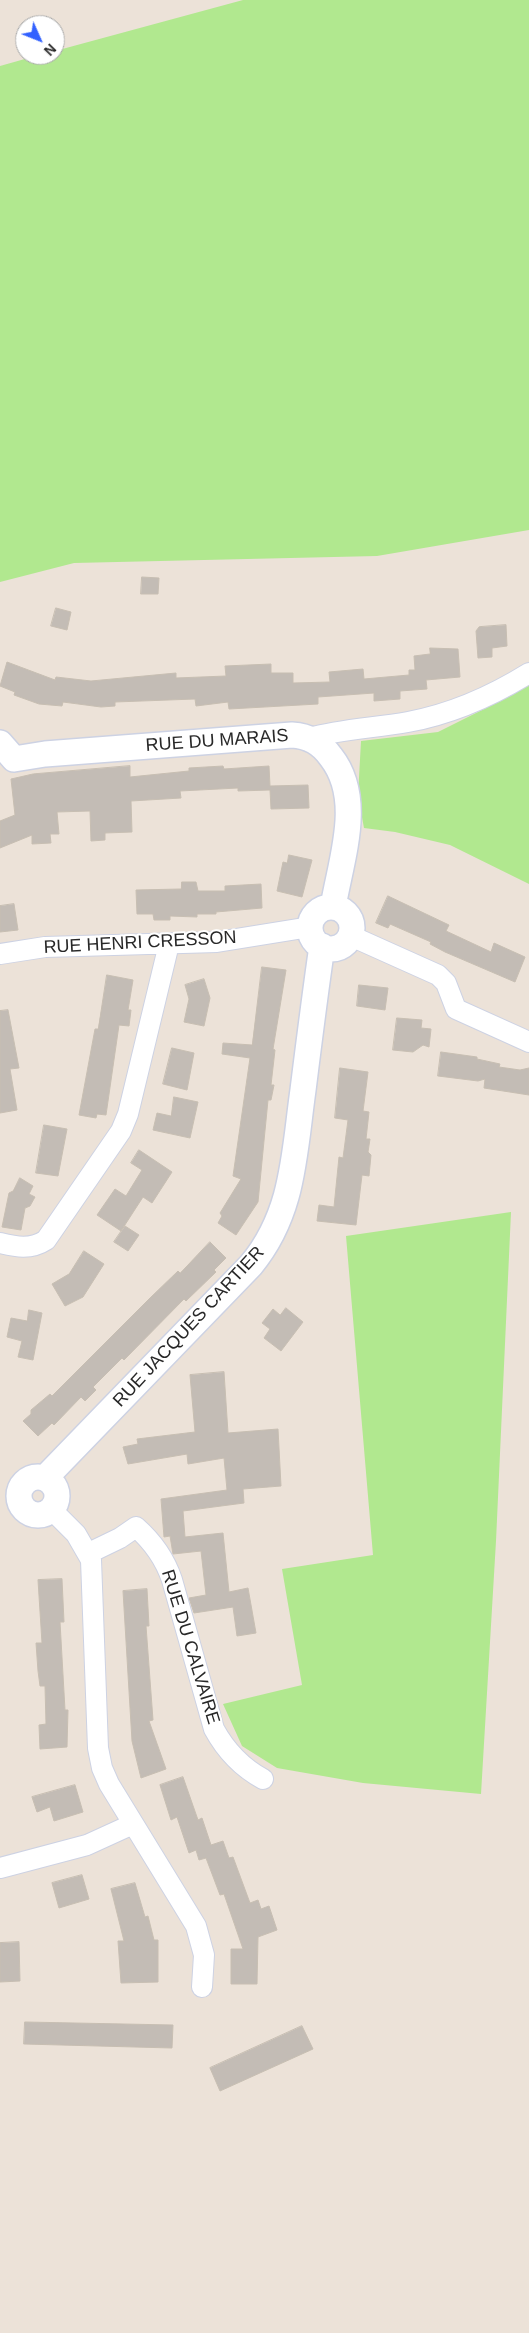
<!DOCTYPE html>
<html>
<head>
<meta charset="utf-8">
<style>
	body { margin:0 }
	#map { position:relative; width:529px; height:2333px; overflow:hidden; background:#ece2d8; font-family:Arial,sans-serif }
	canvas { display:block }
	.north { position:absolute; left:15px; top:15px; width:50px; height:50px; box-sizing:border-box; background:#fff; border:1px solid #a9a9a9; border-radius:50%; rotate:134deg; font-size:14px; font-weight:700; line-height:20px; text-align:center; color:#282828 }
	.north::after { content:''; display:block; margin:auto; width:18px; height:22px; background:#3261ff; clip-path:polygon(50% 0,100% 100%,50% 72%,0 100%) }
</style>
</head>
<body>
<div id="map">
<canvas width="529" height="2333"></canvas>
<div class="north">N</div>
</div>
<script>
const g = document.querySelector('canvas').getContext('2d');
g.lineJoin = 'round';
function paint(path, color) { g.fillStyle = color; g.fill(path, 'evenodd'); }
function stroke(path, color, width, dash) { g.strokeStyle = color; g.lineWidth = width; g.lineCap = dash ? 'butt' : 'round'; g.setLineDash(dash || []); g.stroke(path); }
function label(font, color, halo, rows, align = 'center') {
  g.font = font + ' Arial,sans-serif'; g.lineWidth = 4; g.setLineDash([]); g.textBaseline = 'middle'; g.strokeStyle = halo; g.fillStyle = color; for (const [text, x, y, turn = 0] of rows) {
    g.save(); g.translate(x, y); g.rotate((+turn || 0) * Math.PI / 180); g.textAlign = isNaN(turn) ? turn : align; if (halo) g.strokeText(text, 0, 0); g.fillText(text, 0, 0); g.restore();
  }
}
const green = new Path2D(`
	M243 0H529V530L377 556 74 563 0 582V66L39 55H55V51Z
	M529 684V884L450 845 395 832 364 828 358 796 361 741 438 732 504 699Z
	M511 1212 496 1541 481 1794 363 1783 277 1768 242 1746 223 1704 302 1685 282 1569 373 1555 346 1236Z`);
const building = new Path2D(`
	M142 577 159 578 158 594H141Z
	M56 608 71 612 67 630 51 626Z
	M506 625 507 646 492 648V657L478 658 476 631 479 627Z
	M430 648 458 649 460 677 426 680 427 689 400 691V699L374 701V693L318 697V704L229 709 228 702 196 706 195 699 115 702V706L101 707 63 702 62 706 39 704 14 695 15 692 0 686 7 662 55 680 56 677 91 681 176 673V678L226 676 225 666 271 664V673H293V683L330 682 329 672 363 669 364 679 409 675V670H415L414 656 430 654Z
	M130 766V777L189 771V768L223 766 224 769 269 766 270 786 308 785 309 808 271 809 270 790 238 791V788L180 791 181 798 131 801 132 832 105 833V840L91 841 90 811 57 812 59 834H50L51 843 32 844V835L0 848V821L15 815 11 779 33 774Z
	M289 855 312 860 302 897 277 891 283 862 287 863Z
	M182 882H196L198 891H225V886L261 884 262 908 216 912V914H197V917L170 916V920H154L153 914H137L136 890 181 889Z
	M388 896 449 925 446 931 491 952 494 943 525 957 515 982 445 952 430 944 431 942 390 924 388 928 376 923Z
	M14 904 18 930 0 932V906Z
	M262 967 286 970 273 1049 275 1050 271 1085H274L271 1100H268L258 1202 236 1235 218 1223 222 1216 220 1213 241 1179 233 1176 250 1058 222 1054 223 1043 252 1045Z
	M107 975 133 980 128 1010H131L129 1026 119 1025 106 1115 97 1114 96 1118 79 1115 95 1029H98Z
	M204 979 210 998 204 1026 184 1022 189 999 185 985Z
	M359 985 388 988 385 1010 357 1006Z
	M8 1010 19 1068 10 1069 17 1110 0 1113V1011Z
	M397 1018 422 1020 421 1028 431 1029 429 1047 423 1045 413 1052 393 1050Z
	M172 1048 194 1053 187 1090 163 1084Z
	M441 1052 477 1057V1059L500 1064 499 1067 520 1070 529 1068V1095L484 1088 485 1079 478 1081 438 1076Z
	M340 1068 368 1072 363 1111 369 1112 366 1139H370L368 1152 371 1155 369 1176 362 1175 356 1225 317 1221 319 1205 334 1207 339 1157 343 1158 348 1120 335 1118Z
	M174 1097 198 1102 190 1138 153 1130 157 1113 171 1116Z
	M44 1125 67 1129 58 1176 36 1173Z
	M139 1150 172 1172 152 1203 143 1197 121 1231 97 1215 115 1189 126 1196 142 1170 131 1163Z
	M20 1178 33 1186 29 1194 35 1197 30 1206 25 1208 21 1230 2 1227 9 1193 13 1191Z
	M125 1226 139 1235 128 1251 114 1242Z
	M210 1242 226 1258 214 1270 216 1272 186 1301 184 1299 124 1360 122 1358 93 1387 96 1390 85 1401 81 1397 54 1425 52 1423 38 1436 23 1421 31 1414V1410L50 1394 52 1396 150 1298 178 1271 180 1273Z
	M84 1251 104 1264 83 1297 65 1306 52 1284 69 1274Z
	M286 1308 303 1322 281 1351 264 1338 270 1329 262 1323 273 1309 280 1315Z
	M29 1310 42 1313 33 1360 18 1357 22 1341 7 1337 11 1318 27 1321Z
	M224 1372 228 1433 278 1429 281 1486 243 1489 244 1503 183 1511 185 1537 223 1533 229 1592 248 1588 256 1633 237 1636 233 1607 194 1613 189 1598 206 1595 201 1551 173 1554 170 1536 164 1537 161 1499 227 1490 224 1458 188 1464 187 1454 128 1464 123 1447 138 1444 137 1439 195 1432 190 1375Z
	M62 1579 64 1622H60L65 1710H68L67 1747 40 1749 39 1725 46 1724 45 1686H40L38 1671 36 1643H42L38 1580Z
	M147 1589 149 1626H146L153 1720 149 1721 166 1769 141 1778 132 1741 123 1591Z
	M183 1777 198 1820 202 1818 211 1845 223 1841 229 1858 233 1857 250 1903 258 1900 261 1909 269 1906 277 1930 258 1937 257 1984H231V1949H243L224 1894 220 1895 206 1858 199 1860 196 1850 189 1853 177 1817 171 1820 160 1785Z
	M75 1785 83 1812 54 1821 50 1807 37 1812 32 1797Z
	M82 1875 89 1899 59 1908 52 1883Z
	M135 1883 145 1917 148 1916 154 1940H158V1982L121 1983 118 1941H124L111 1889Z
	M19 1942 20 1981 0 1982V1943Z
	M25 2022 173 2025 172 2048 24 2044Z
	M302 2026 313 2049 220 2091 210 2068Z`);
const minor = new Path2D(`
	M309 738C342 729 375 728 408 722 451 714 492 696 529 673
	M351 936 438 975 446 983 456 1009 529 1042
	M0 954 45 947 217 942 310 927
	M0 1243C16 1247 31 1250 46 1240L121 1131 128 1114 169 944
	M52 1510 76 1534 91 1560 98 1748 102 1768 109 1784 196 1926 204 1955 202 1987
	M89 1553 120 1538 136 1527C153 1542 165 1559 172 1580L214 1729C226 1751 241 1767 263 1779
	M0 1868 87 1845 133 1824`);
const tertiary = new Path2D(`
	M0 743 14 759 45 754 292 735C309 736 321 743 331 757 364 799 341 859 333 907
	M310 928a21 21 0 1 1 42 0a21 21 0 1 1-42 0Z
	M19 1496a19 19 0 1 1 38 0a19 19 0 1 1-38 0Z
	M45 1478 251 1265C294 1213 294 1154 303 1090 309 1042 315 994 322 946`);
const streetNames = [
	["RUE DU MARAIS",217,741,-4],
	["RUE HENRI CRESSON",140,943,-3],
	["RUE JACQUES CARTIER",189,1327,-47],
	["RUE DU CALVAIRE",190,1647,73]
];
paint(green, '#b1e88f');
paint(building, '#c3bcb5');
stroke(building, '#c7beb2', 1);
stroke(minor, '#cdd2e3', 22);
stroke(tertiary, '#cdd2e3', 28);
stroke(minor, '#fff', 20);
stroke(tertiary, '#fff', 25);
label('18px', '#282828', '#fff', streetNames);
</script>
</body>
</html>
